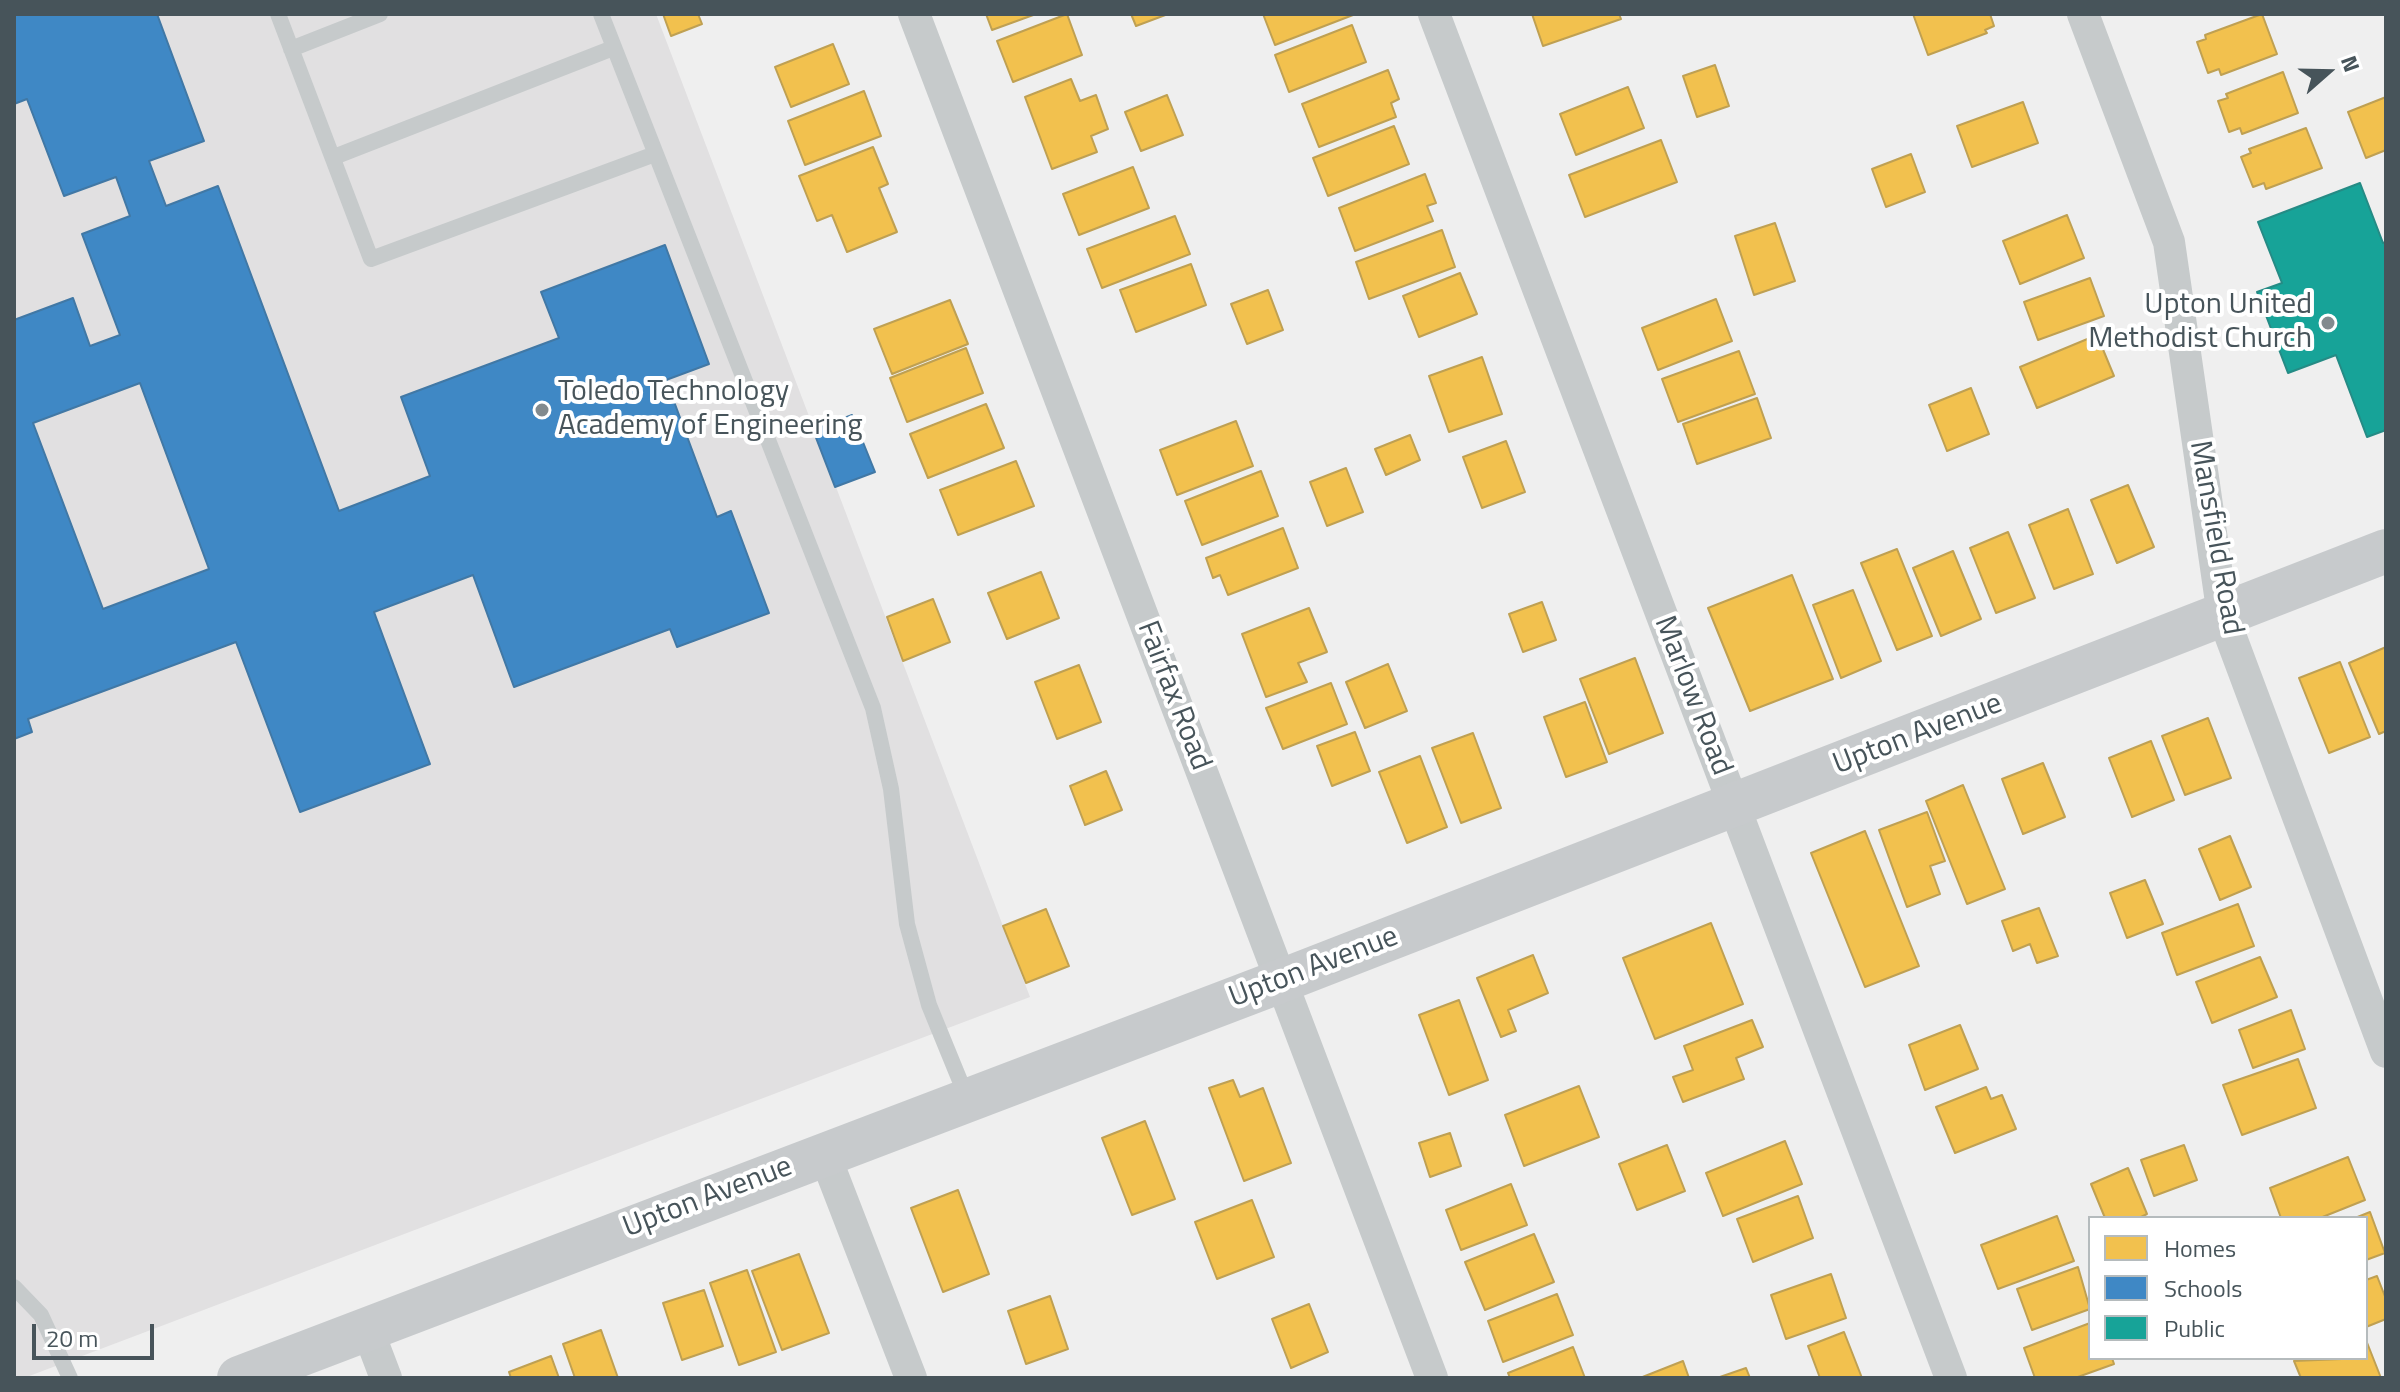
<!DOCTYPE html>
<html>
<head>
<meta charset="utf-8">
<style>
	body { margin:0 }
	#map { position:relative; width:2400px; height:1392px; overflow:hidden; background:#efefef; font-family:"Titillium Web",sans-serif }
	canvas { display:block }
	.frame { position:absolute; inset:0; border:16px solid #47545a; pointer-events:none }
	.legend { position:absolute; left:2088px; top:1216px; width:280px; height:144px; box-sizing:border-box; background:#fff; border:2px solid #b5bbbd; margin:0; padding:10px 14px; list-style:none; font-size:24px; color:#47545a }
	.legend li { display:flex; align-items:center; gap:16px; height:40px }
	.legend b { width:40px; border:2px solid #b5bbbd }
	.north { position:absolute; left:2288px; top:32px; width:80px; height:80px; -webkit-text-stroke:6px #fff; paint-order:stroke; rotate:70deg; font-size:22px; font-weight:700; line-height:32px; text-align:center; color:#47545a }
	.north::after { content:''; display:block; margin:auto; width:28px; height:36px; background:#47545a; clip-path:polygon(50% 0,100% 100%,50% 72%,0 100%) }
	.scale { position:absolute; left:32px; top:1324px; width:122px; height:36px; box-sizing:border-box; border:4px solid #47545a; border-top:0; padding-left:10px; font-size:24px; line-height:28px; white-space:nowrap; color:#47545a; -webkit-text-stroke:6px #fff; paint-order:stroke }
</style>
</head>
<body>
<div id="map">
<canvas width="2400" height="1392"></canvas>
<div class="frame"></div>
<ul class="legend">
<li><b style="height:22px;background:#f2c14e"></b>Homes</li>
<li><b style="height:22px;background:#3f88c5"></b>Schools</li>
<li><b style="height:22px;background:#17a398"></b>Public</li>
</ul>
<div class="north">N</div>
<div class="scale">20 m</div>
</div>
<script>
const g = document.querySelector('canvas').getContext('2d');
g.lineJoin = 'round';
function paint(path, color) { g.fillStyle = color; g.fill(path, 'evenodd'); }
function stroke(path, color, width, dash) { g.strokeStyle = color; g.lineWidth = width; g.lineCap = dash ? 'butt' : 'round'; g.setLineDash(dash || []); g.stroke(path); }
function label(font, color, halo, rows, align = 'center') {
  g.font = font + ' "Titillium Web",sans-serif'; g.lineWidth = 8; g.setLineDash([]); g.textBaseline = 'middle'; g.strokeStyle = halo; g.fillStyle = color; for (const [text, x, y, turn = 0] of rows) {
    g.save(); g.translate(x, y); g.rotate((+turn || 0) * Math.PI / 180); g.textAlign = isNaN(turn) ? turn : align; if (halo) g.strokeText(text, 0, 0); g.fillText(text, 0, 0); g.restore();
  }
}
const education = new Path2D(`
	M14 14H656L1030 997 24 1378H14Z`);
const homes = new Path2D(`
	M663 14H698L702 24 671 36Z
	M986 14H1036L992 30Z
	M1067 14 1082 55 1013 82 997 41Z
	M1131 14H1168L1136 26Z
	M1263 14H1352L1353 15 1275 45Z
	M1532 14H1619L1621 19 1543 46Z
	M1913 14H1990L1994 26 1985 30 1987 33 1928 55Z
	M2262 14 2277 54 2221 75 2219 69 2208 73 2197 42 2206 39 2205 35Z
	M1352 25 1366 62 1289 92 1275 55Z
	M833 44 849 84 791 107 775 67Z
	M1715 65 1729 106 1697 117 1683 76Z
	M1388 70 1399 99 1391 103 1396 117 1319 147 1302 104Z
	M2283 72 2298 113 2242 134 2240 128 2229 132 2218 101 2228 98 2226 94Z
	M1071 79 1080 101 1096 95 1108 129 1091 136 1097 152 1052 169 1025 97Z
	M1628 87 1644 128 1576 155 1560 114Z
	M864 91 881 136 805 165 788 121Z
	M1167 95 1183 135 1141 151 1125 112Z
	M2386 97V150L2366 158 2348 112Z
	M2023 102 2038 143 1972 167 1957 126Z
	M1394 126 1409 164 1328 196 1313 158Z
	M2306 128 2322 168 2266 189 2264 183 2253 187 2241 157 2251 153 2249 149Z
	M1661 140 1677 182 1585 217 1569 175Z
	M873 147 888 184 879 188 897 232 847 252 832 215 817 221 799 176Z
	M1911 154 1925 192 1886 207 1872 169Z
	M1133 167 1149 208 1079 235 1063 194Z
	M1425 174 1436 203 1427 206 1433 221 1355 251 1339 208Z
	M2067 215 2084 258 2020 284 2003 241Z
	M1175 216 1190 254 1102 288 1087 249Z
	M1775 223 1795 281 1754 295 1735 236Z
	M1442 230 1455 267 1369 299 1356 262Z
	M1191 264 1206 305 1136 332 1120 290Z
	M1460 273 1477 314 1419 337 1403 296Z
	M2090 278 2104 316 2038 340 2024 302Z
	M1268 290 1283 330 1247 344 1231 304Z
	M1716 299 1732 341 1658 370 1642 328Z
	M950 300 968 344 892 374 874 329Z
	M2097 335 2114 376 2037 408 2020 367Z
	M966 348 983 393 907 422 890 378Z
	M1739 351 1755 394 1678 422 1662 379Z
	M1482 357 1502 414 1449 432 1429 376Z
	M1971 388 1989 434 1947 451 1929 405Z
	M1757 398 1771 438 1697 464 1683 424Z
	M986 404 1004 448 928 478 910 434Z
	M1236 421 1253 466 1177 495 1160 450Z
	M1410 435 1420 460 1386 475 1375 449Z
	M1506 441 1525 492 1482 508 1463 457Z
	M1016 461 1034 506 958 535 940 490Z
	M1346 468 1363 512 1327 526 1310 482Z
	M1261 471 1278 516 1202 545 1185 501Z
	M2128 485 2154 547 2117 563 2091 500Z
	M2068 509 2093 574 2054 589 2029 525Z
	M1283 528 1298 568 1228 595 1220 575 1213 578 1206 558Z
	M2008 532 2035 598 1996 613 1970 548Z
	M1897 549 1932 636 1897 650 1861 563Z
	M1953 551 1981 619 1941 636 1913 568Z
	M1041 572 1059 618 1007 639 988 593Z
	M1792 575 1833 679 1750 711 1708 608Z
	M1853 590 1881 661 1841 678 1813 605Z
	M933 599 950 642 903 661 887 617Z
	M1542 602 1556 640 1523 652 1509 614Z
	M1309 608 1327 652 1298 663 1307 682 1266 697 1242 634Z
	M2386 647V731L2379 734 2349 663Z
	M1635 658 1663 733 1609 754 1580 679Z
	M2340 662 2370 737 2329 753 2299 678Z
	M1388 664 1407 711 1365 728 1346 682Z
	M1079 665 1101 722 1057 739 1035 682Z
	M1331 683 1347 724 1283 749 1266 708Z
	M1585 702 1607 762 1566 777 1544 717Z
	M2208 718 2231 778 2185 795 2162 736Z
	M1355 732 1370 771 1332 786 1317 746Z
	M1473 733 1501 808 1461 823 1432 748Z
	M2151 741 2174 800 2132 817 2109 758Z
	M1420 756 1447 827 1407 843 1379 772Z
	M2043 763 2065 817 2023 834 2002 779Z
	M1106 771 1122 810 1085 825 1070 786Z
	M1963 785 2005 889 1967 904 1926 801Z
	M1927 812 1945 861 1930 866 1940 894 1907 907 1879 830Z
	M1865 831 1919 966 1865 987 1811 853Z
	M2230 836 2251 887 2220 900 2199 849Z
	M2145 880 2163 924 2127 938 2110 893Z
	M2238 904 2254 946 2177 975 2162 933Z
	M2039 908 2058 956 2037 963 2030 944 2013 951 2002 921Z
	M1046 909 1069 966 1026 983 1003 926Z
	M1711 923 1743 1004 1655 1039 1623 958Z
	M1533 955 1548 993 1508 1010 1516 1031 1501 1037 1477 978Z
	M2260 957 2277 997 2212 1023 2196 982Z
	M1459 1000 1488 1080 1449 1095 1419 1015Z
	M2291 1010 2305 1049 2253 1068 2239 1030Z
	M1752 1020 1763 1047 1736 1058 1744 1079 1683 1102 1673 1077 1693 1070 1684 1046Z
	M1960 1025 1978 1069 1925 1090 1909 1045Z
	M2298 1059 2316 1108 2242 1135 2223 1085Z
	M1233 1080 1240 1097 1263 1088 1291 1163 1244 1181 1209 1088Z
	M1579 1086 1599 1137 1524 1166 1505 1115Z
	M1986 1087 1991 1099 2002 1095 2016 1129 1955 1153 1936 1107Z
	M1145 1121 1175 1199 1132 1215 1102 1138Z
	M1450 1133 1461 1166 1430 1177 1419 1143Z
	M1785 1141 1802 1184 1723 1216 1706 1173Z
	M1667 1145 1685 1191 1637 1210 1619 1164Z
	M2184 1145 2197 1180 2154 1196 2141 1160Z
	M2348 1157 2365 1200 2320 1218H2281L2270 1188Z
	M2128 1168 2147 1214 2139 1218H2105L2091 1184Z
	M1511 1184 1527 1225 1461 1250 1446 1210Z
	M958 1190 989 1274 943 1292 911 1208Z
	M1798 1196 1813 1238 1753 1262 1737 1219Z
	M1252 1200 1274 1257 1217 1279 1195 1222Z
	M2370 1212 2385 1253 2366 1260V1218H2355Z
	M2057 1216 2074 1261 1998 1289 1981 1245Z
	M1534 1234 1554 1282 1485 1310 1465 1262Z
	M799 1254 829 1333 782 1350 752 1271Z
	M2078 1267 2090 1309 2032 1330 2017 1289Z
	M747 1270 776 1352 739 1365 710 1283Z
	M1831 1274 1846 1318 1786 1339 1771 1295Z
	M2377 1276 2386 1299V1319L2366 1327V1280Z
	M704 1290 723 1346 682 1360 663 1303Z
	M1557 1294 1573 1335 1503 1362 1488 1321Z
	M1050 1296 1068 1349 1026 1364 1008 1311Z
	M1309 1304 1328 1352 1291 1368 1272 1319Z
	M2090 1323V1358H2112L2114 1364 2075 1378H2035L2024 1348Z
	M601 1330 618 1378H575L563 1344Z
	M1844 1332 1862 1378H1820L1808 1346Z
	M2366 1340 2381 1378H2301L2294 1361 2366 1358Z
	M1573 1347 1585 1378H1510L1508 1373Z
	M551 1356 559 1378H511L509 1372Z
	M1683 1361 1689 1378H1640Z
	M1746 1368 1750 1378H1717Z`);
const schools = new Path2D(`
	M14 14H157L204 141 149 161 166 206 218 186 339 511 430 476 401 397 559 338 541 292 665 245 709 364 666 380 717 517 731 511 769 613 677 647 670 629 514 687 473 575 374 612 430 764 300 812 236 642 28 719 32 732 14 739V320L73 298 90 346 120 335 82 234 130 216 116 177 64 196 27 99 14 104ZM140 383 209 569 103 609 33 423Z
	M852 415 875 472 835 487 813 430Z`);
const public = new Path2D(`
	M2360 183 2383 243 2386 242V430L2367 437 2336 355 2288 373 2257 292 2282 283 2258 222Z`);
const lane = new Path2D(`
	M278 14 371 259 655 154
	M601 14 873 708 891 789 907 924 929 1005 967 1098
	M291 49 380 14
	M334 157 613 48
	M14 1287 41 1315 70 1378`);
const street = new Path2D(`
	M914 14 1432 1378
	M1434 14 1951 1378
	M2083 14 2169 242 2223 616 2386 1052
	M824 1153 911 1378
	M367 1328 386 1378`);
const secondary = new Path2D(`
	M239 1378 1281 981 2386 551`);
const markers = [
	[2328,323,8,"#828a8e"],
	[542,410,8,"#828a8e"]
];
const poiNames = [
	["Upton United",2312,306],
	["Methodist Church",2312,340],
	["Toledo Technology",558,393,"left"],
	["Academy of Engineering",558,427,"left"]
];
const streetNames = [
	["Mansfield Road",2215,538,80],
	["Fairfax Road",1173,696,69],
	["Marlow Road",1692,696,69],
	["Upton Avenue",1918,735,-21],
	["Upton Avenue",1314,968,-21],
	["Upton Avenue",708,1198,-21]
];
paint(education, '#e1e0e1');
paint(homes, '#f2c14e');
stroke(homes, '#bfa052', 2);
paint(schools, '#3f88c5');
stroke(schools, '#4178a5', 2);
paint(public, '#17a398');
stroke(public, '#258b85', 2);
stroke(lane, '#c6cacb', 16);
stroke(street, '#c6cacb', 32);
stroke(secondary, '#c7cacc', 44);
for (const [x, y, r, color] of markers) { const dot = new Path2D(); dot.arc(x, y, r, 0, 2 * Math.PI); g.fillStyle = color; g.fill(dot); stroke(dot, '#fff', 3); }
label('30px', '#47545a', '#fff', poiNames, 'right');
label('30px', '#47545a', '#fff', streetNames);
</script>
</body>
</html>
